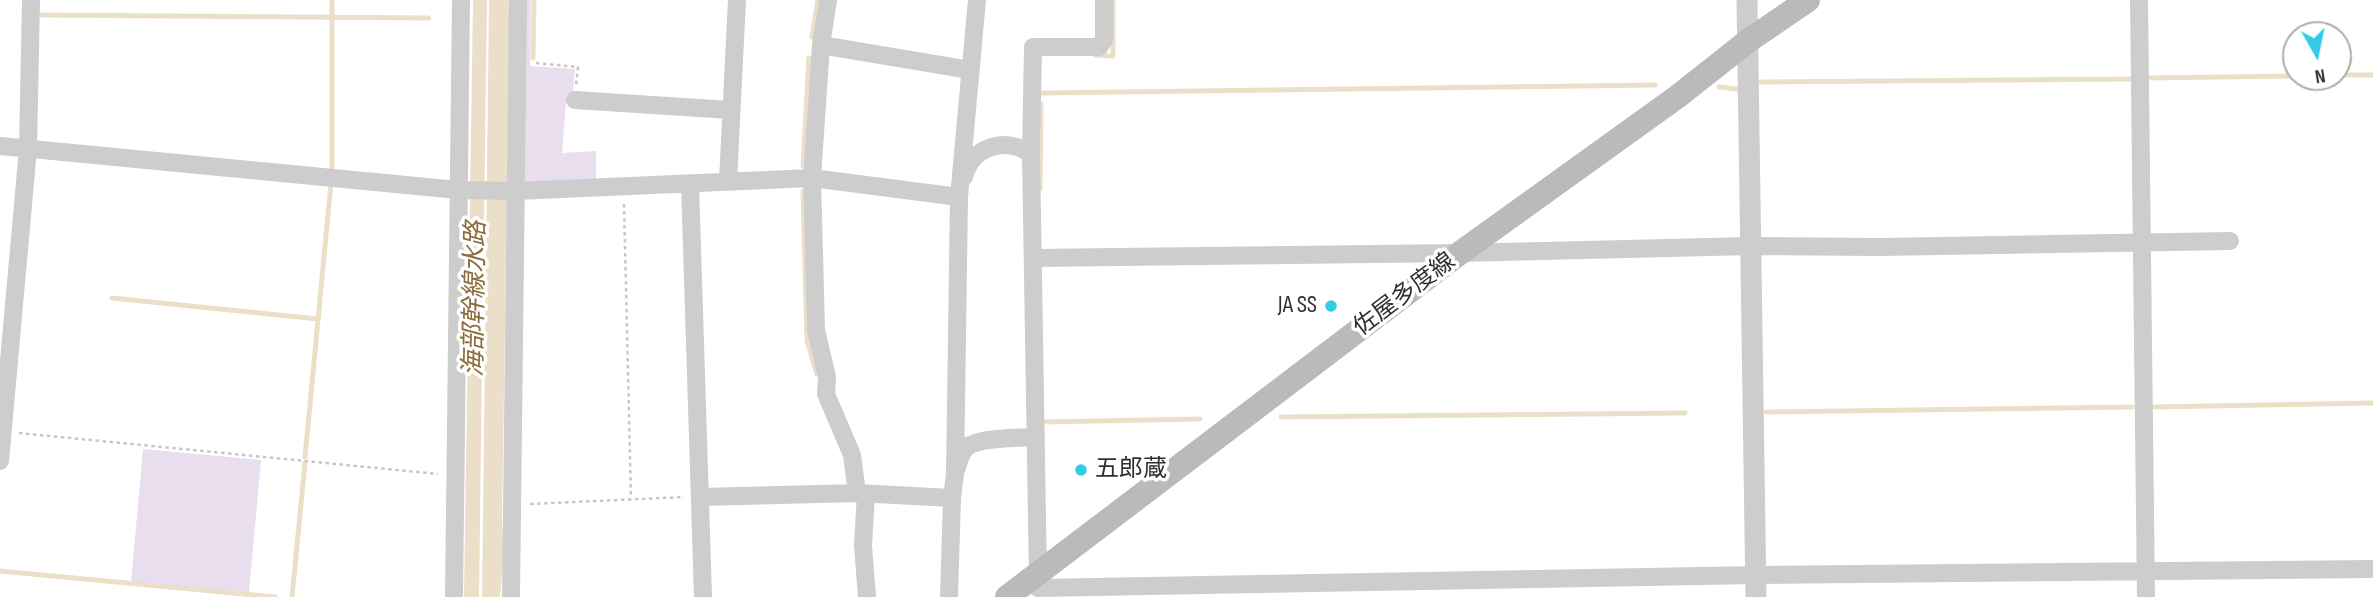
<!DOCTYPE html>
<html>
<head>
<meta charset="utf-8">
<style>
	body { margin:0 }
	#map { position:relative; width:2373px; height:597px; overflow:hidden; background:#fff; font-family:"Sofia Sans Condensed",sans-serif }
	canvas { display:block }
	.north { position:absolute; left:2282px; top:21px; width:70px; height:70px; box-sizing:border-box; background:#fff; border:2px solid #acacac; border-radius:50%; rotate:171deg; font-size:19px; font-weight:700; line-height:28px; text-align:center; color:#303030 }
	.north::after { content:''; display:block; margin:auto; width:24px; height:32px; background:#32cae6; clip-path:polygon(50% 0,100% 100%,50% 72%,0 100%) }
</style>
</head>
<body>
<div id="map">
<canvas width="2373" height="597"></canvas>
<div class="north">N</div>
</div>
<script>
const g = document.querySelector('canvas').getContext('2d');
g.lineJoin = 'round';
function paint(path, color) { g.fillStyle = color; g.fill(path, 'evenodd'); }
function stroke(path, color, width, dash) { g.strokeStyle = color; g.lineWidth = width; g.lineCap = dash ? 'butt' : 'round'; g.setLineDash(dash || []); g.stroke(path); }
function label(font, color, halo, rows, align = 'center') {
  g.font = font + ' "Sofia Sans Condensed","Noto Sans JP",sans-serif'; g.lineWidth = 7; g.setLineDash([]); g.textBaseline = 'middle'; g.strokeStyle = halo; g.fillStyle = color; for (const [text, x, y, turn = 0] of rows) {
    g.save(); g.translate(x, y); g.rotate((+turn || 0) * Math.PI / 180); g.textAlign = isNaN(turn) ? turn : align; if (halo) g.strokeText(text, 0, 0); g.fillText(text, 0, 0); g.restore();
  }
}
const green = new Path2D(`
	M525 0H531L530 66 575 69 572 102 566 103 562 153 596 151V181L527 184 523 179Z
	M143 449 261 460 249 592 131 582Z`);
const water = new Path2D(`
	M473 0H487L479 597H464Z
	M489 0H510L502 521 504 552 500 597H482Z`);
const stream = new Path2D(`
	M41 15 429 18
	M812 37 818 0
	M1095 55 1113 56V0
	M533 58 534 0
	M2338 75H2373
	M2146 78 2296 76
	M1761 82 2130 79
	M1719 87 1737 89
	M1041 93 1655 85
	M803 166 809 58
	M332 171V0
	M1040 189 1041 104
	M803 191 807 341 817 374
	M112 298 318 319
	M2153 407 2373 403
	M1766 412 2132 407
	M1281 417 1685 413
	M1042 422 1200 419
	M305 457 331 183
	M0 571 275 597
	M292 597 305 463`);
const path = new Path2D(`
	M536 63 578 67 576 85
	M624 204 631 498
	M19 433 438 474
	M530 504 684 497`);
const minor = new Path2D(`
	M828 0 821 45 812 178 816 330 827 377 826 394 852 455 857 493
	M2139 0 2146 597
	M821 45 970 70
	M575 100 730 110
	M0 146 458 190 516 191 812 178 959 197
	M964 177C972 146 1006 136 1031 154
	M728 181 737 0
	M690 184 703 597
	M1033 258 1460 253 1751 246 1880 247 2230 241
	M0 461 28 149 31 0
	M957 468C959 460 961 452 967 447 979 437 1020 438 1036 437
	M866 494 863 545 867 597
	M701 497 857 493 952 498
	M1038 580 1031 154 1033 47H1099L1104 40V0
	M1038 588 1756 575 2373 569
	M454 597 461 0
	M511 597 518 0
	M949 597 952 498 955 474 959 197 977 0`);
const tertiary = new Path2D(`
	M1747 0 1756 597`);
const secondary = new Path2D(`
	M1007 597 1460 253 1677 97 1748 41 1808 0`);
const markers = [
	[1331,306,7,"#32cae6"],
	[1081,470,7,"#32cae6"]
];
const streetNames = [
	["佐屋多度線",1405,295,-37]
];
const poiNames = [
	["JA SS",1317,306],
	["五郎蔵",1095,470,"left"]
];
const waterNames = [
	["海部幹線水路",476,299,-89]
];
paint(green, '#e8deed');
paint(water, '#ecdfca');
stroke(stream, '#ecdfca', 5);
stroke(path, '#c7c7c7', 2.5, [3.5, 3.5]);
stroke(minor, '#cdcdcd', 18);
stroke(tertiary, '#cdcdcd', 21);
stroke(secondary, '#bababa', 24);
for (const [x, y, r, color] of markers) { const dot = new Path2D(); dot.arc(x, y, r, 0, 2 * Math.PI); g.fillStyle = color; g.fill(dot); stroke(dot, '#fff', 2.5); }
label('24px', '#303030', '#fff', streetNames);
label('24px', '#303030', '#fff', poiNames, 'right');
label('italic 26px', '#8c6d3b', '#fff', waterNames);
</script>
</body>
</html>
